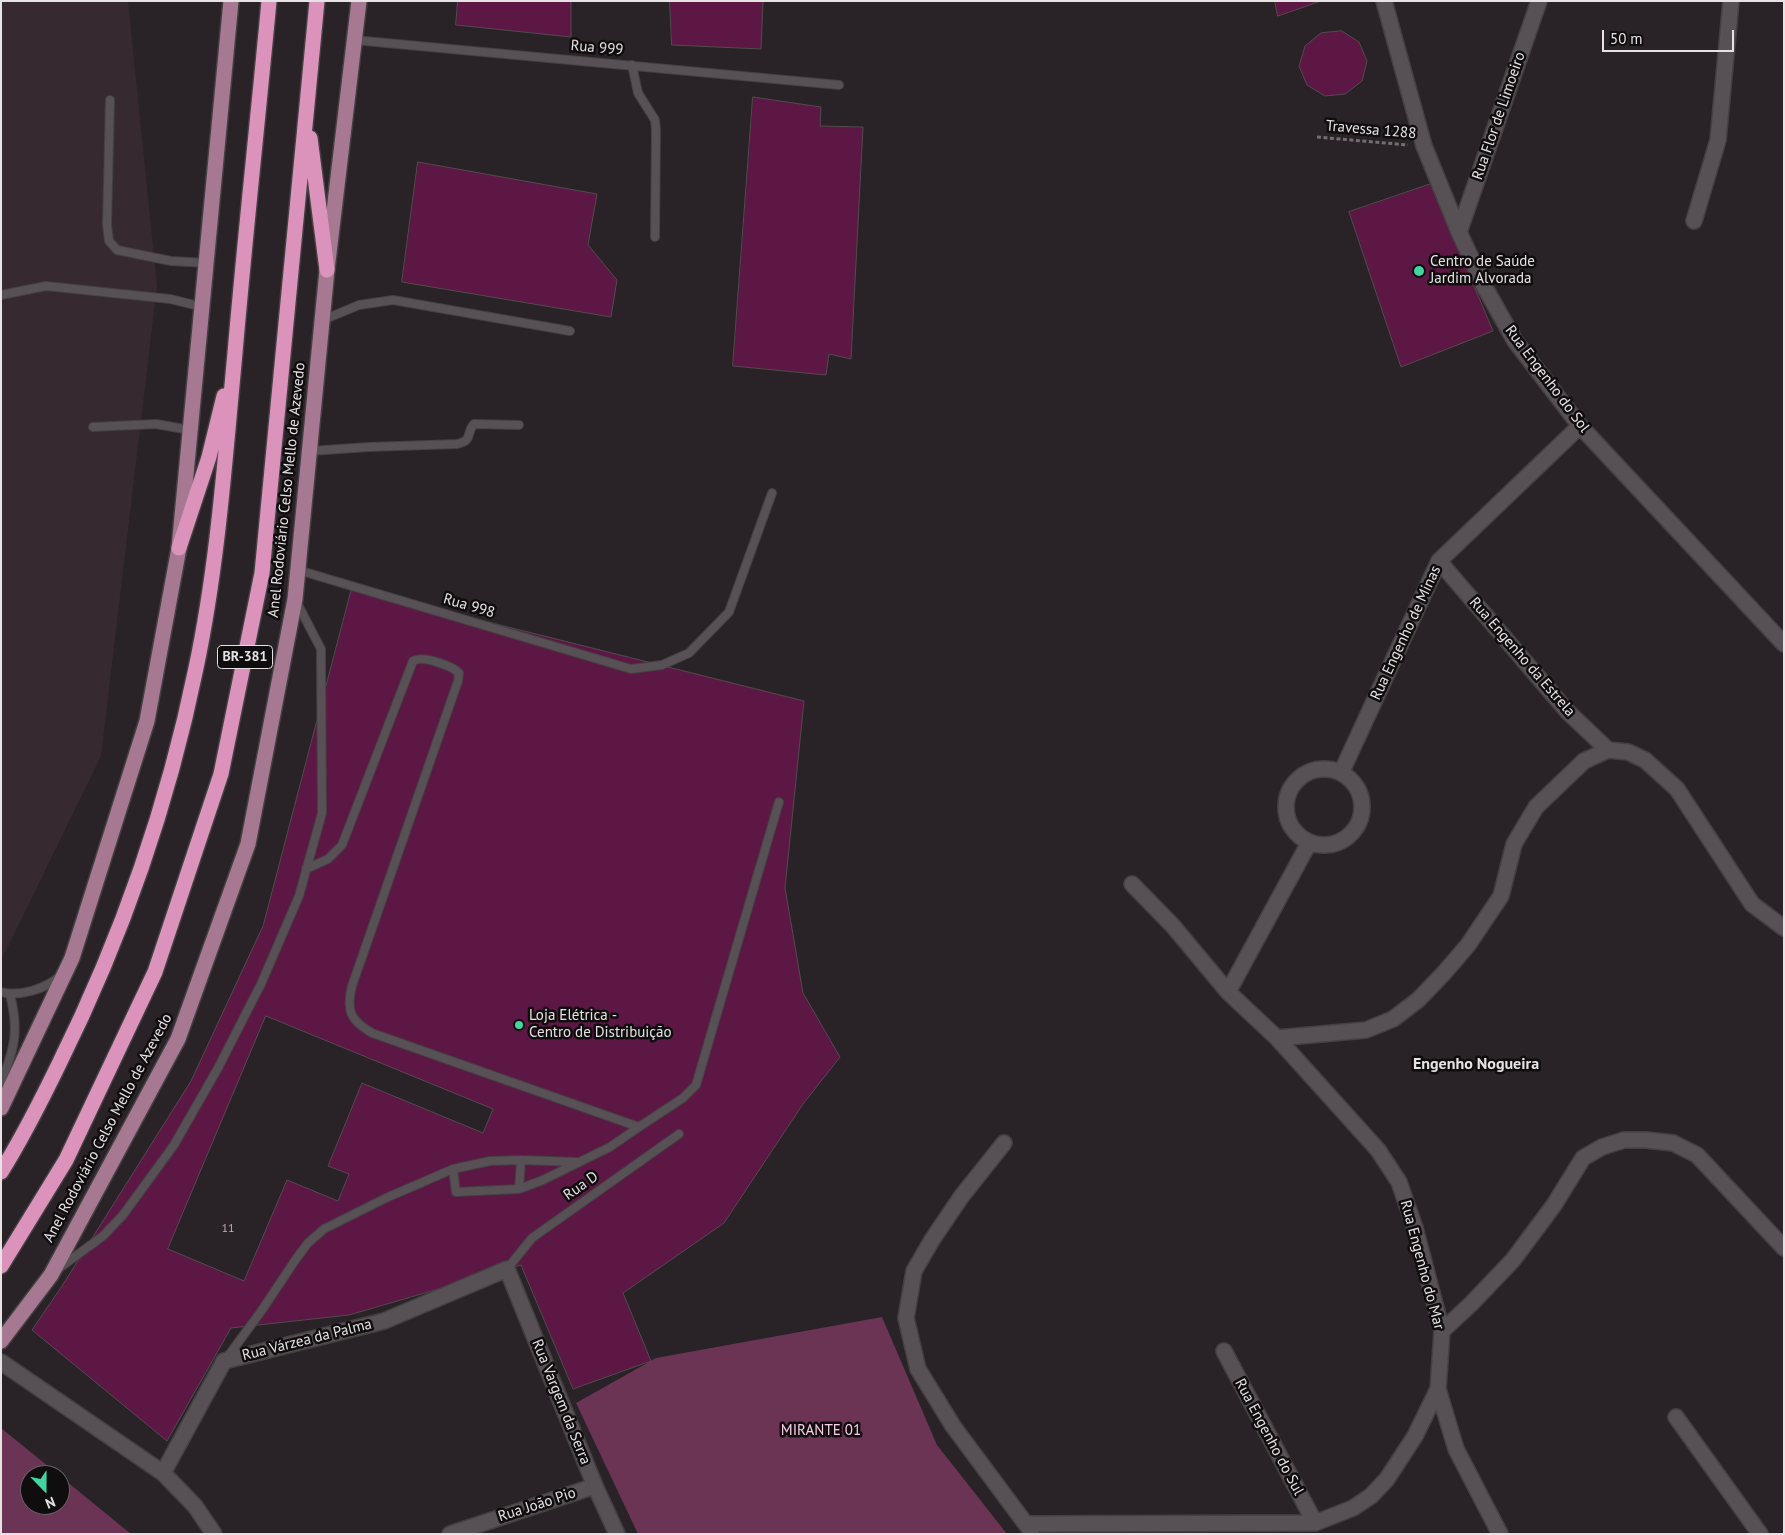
<!DOCTYPE html>
<html>
<head>
<meta charset="utf-8">
<style>
	body { margin:0 }
	#map { position:relative; width:1785px; height:1535px; overflow:hidden; background:#292226; font-family:"PT Sans",sans-serif }
	canvas { display:block }
	.frame { position:absolute; inset:0; border:2px solid #e7e3e5; pointer-events:none }
	.north { position:absolute; left:20px; top:1465px; width:50px; height:50px; box-sizing:border-box; background:#100d0e; border:1px solid #666364; border-radius:50%; rotate:158deg; font-size:14px; font-weight:700; line-height:20px; text-align:center; color:#e7e3e5 }
	.north::after { content:''; display:block; margin:auto; width:18px; height:22px; background:#42d4a1; clip-path:polygon(50% 0,100% 100%,50% 72%,0 100%) }
	.scale { position:absolute; left:1602px; top:30px; width:132px; height:22px; box-sizing:border-box; border:2px solid #e7e3e5; border-top:0; padding-left:6px; font-size:15px; line-height:18px; white-space:nowrap; color:#e7e3e5; -webkit-text-stroke:4px #100d0e; paint-order:stroke }
</style>
</head>
<body>
<div id="map">
<canvas width="1785" height="1535"></canvas>
<div class="frame"></div>
<div class="north">N</div>
<div class="scale">50 m</div>
</div>
<script>
const g = document.querySelector('canvas').getContext('2d');
g.lineJoin = 'round';
function paint(path, color) { g.fillStyle = color; g.fill(path, 'evenodd'); }
function stroke(path, color, width, dash) { g.strokeStyle = color; g.lineWidth = width; g.lineCap = dash ? 'butt' : 'round'; g.setLineDash(dash || []); g.stroke(path); }
function label(font, color, halo, rows, align = 'center') {
  g.font = font + ' "PT Sans",sans-serif'; g.lineWidth = 5; g.setLineDash([]); g.textBaseline = 'middle'; g.strokeStyle = halo; g.fillStyle = color; for (const [text, x, y, turn = 0] of rows) {
    g.save(); g.translate(x, y); g.rotate((+turn || 0) * Math.PI / 180); g.textAlign = isNaN(turn) ? turn : align; if (halo) g.strokeText(text, 0, 0); g.fillText(text, 0, 0); g.restore();
  }
}
const built = new Path2D(`
	M1 1H128L157 286 101 756 1 961Z`);
const green = new Path2D(`
	M882 1317 937 1445 1007 1534H638L576 1403 656 1358Z
	M1 1428 59 1475H30V1505H60V1476L131 1534H1Z`);
const building = new Path2D(`
	M458 1H571V37L456 25Z
	M670 1H763L761 49 672 45Z
	M1275 1H1321L1278 16Z
	M1342 31 1359 42 1367 61 1362 81 1345 94 1325 96 1307 85 1299 66 1305 46 1321 33Z
	M753 97 821 107 820 126 863 127 851 359 829 354 826 375 733 366Z
	M418 162 597 194 588 245 617 280 611 317 402 282Z
	M1431 184 1493 331 1401 367 1349 212Z
	M352 588 804 701 785 888 803 993 840 1057 803 1104 724 1223 623 1293 651 1361 573 1389 521 1265 349 1315 231 1328 167 1441 32 1330 62 1286 191 1081 263 926Z
	M266 1016 493 1109 483 1133 362 1083 328 1166 349 1174 338 1201 287 1180 244 1281 168 1249Z`);
const path = new Path2D(`
	M1317 137 1408 145`);
const lane = new Path2D(`
	M354 40 839 85
	M632 65 638 93 655 120 656 130 655 237
	M110 100 107 225 109 241 117 250 171 261 207 263
	M1 295 46 286 170 299 203 307
	M323 320 359 305 393 300 570 331
	M93 427 156 424 190 430
	M310 451 369 447 457 444C474 440 465 434 474 424L519 425
	M298 570 631 669 662 665 689 653 729 612 772 493
	M306 869 328 859 342 845 413 661C423 655 452 666 459 673L458 681 352 986C346 1011 350 1020 372 1033L639 1127 610 1147 543 1180 519 1189 456 1192 453 1169
	M1 992C19 997 46 989 60 976
	M1 1082C15 1049 19 1029 10 995
	M639 1127 683 1098 696 1085 779 802
	M519 1189 521 1160
	M58 1269 103 1236 123 1215 174 1145 218 1068 261 984 299 896 322 813 321 649 296 601
	M507 1269 532 1238 679 1134
	M226 1359 262 1310 296 1259 308 1243 324 1229 386 1198 453 1169 490 1161 521 1160 577 1162`);
const street = new Path2D(`
	M1384 1 1424 146 1459 232 1484 286 1515 341 1580 426 1784 644
	M1694 221 1718 140 1731 1
	M1459 232 1539 1
	M1439 561 1567 711 1608 750
	M1608 750 1628 752 1645 760 1677 789 1752 904 1784 928
	M1286 807a38 38 0 1 1 76 0a38 38 0 1 1-76 0Z
	M1341 773 1439 561 1580 426
	M1228 992 1309 843
	M1277 1038 1366 1030 1393 1019 1418 1000 1444 973 1468 945 1501 896 1514 844 1536 807 1584 761 1608 750
	M1004 1143 961 1197 932 1240 914 1271 906 1318 918 1369 953 1426 1031 1531
	M1442 1331 1471 1304 1513 1260 1554 1205 1583 1158 1602 1147 1624 1140H1646L1673 1143 1697 1155 1784 1248
	M1224 1351 1315 1523
	M1438 1389 1456 1449 1500 1534
	M1676 1417 1760 1534
	M1026 1524 1315 1523 1353 1508 1371 1496 1387 1479 1415 1436 1438 1389 1442 1331 1415 1228 1399 1182 1378 1150 1277 1038 1228 992 1173 926 1132 884`);
const secondary = new Path2D(`
	M1 1362 163 1473 195 1506 214 1534
	M163 1473 224 1361 384 1321 507 1269 595 1486 617 1534
	M450 1534 595 1486`);
const primary = new Path2D(`
	M1 1108 72 958 147 721 179 548 231 1
	M1 1341 51 1275 178 1039 248 844 295 599 327 270 359 1`);
const highway = new Path2D(`
	M310 138 327 270
	M179 548 209 457 224 396
	M1 1172C23 1137 41 1101 59 1064 121 939 168 805 196 668 218 564 225 458 235 353 245 236 258 119 269 1
	M1 1266 66 1160 155 972 221 774 262 573 317 1`);
const markers = [
	[1419,271,6,"#42d4a1"],
	[519,1025,5,"#42d4a1"]
];
const numberNames = [
	["11",228,1229]
];
const shields = [
	[245,657,55]
];
const shieldNames = [
	["BR-381",245,657]
];
const streetNames = [
	["Rua 999",597,48,5],
	["Rua Flor de Limoeiro",1499,116,-71],
	["Travessa 1288",1371,130,5],
	["Rua Engenho do Sol",1547,379,53],
	["Anel Rodoviário Celso Mello de Azevedo",287,490,-84],
	["Rua 998",469,606,16],
	["Rua Engenho de Minas",1406,633,-65],
	["Rua Engenho da Estrela",1522,657,49],
	["Anel Rodoviário Celso Mello de Azevedo",108,1128,-62],
	["Rua D",581,1186,-35],
	["Rua Engenho do Mar",1422,1265,75],
	["Rua Várzea da Palma",307,1340,-14],
	["Rua Vargem da Serra",561,1402,68],
	["Rua Engenho do Sul",1269,1437,62],
	["Rua João Pio",537,1505,-18]
];
const poiNames = [
	["Centro de Saúde",1430,262],
	["Jardim Alvorada",1430,279],
	["Loja Elétrica -",529,1016],
	["Centro de Distribuição",529,1033]
];
const parkNames = [
	["MIRANTE 01",821,1431]
];
const neighbourhoodNames = [
	["Engenho Nogueira",1476,1064]
];
paint(built, '#362a30');
paint(green, '#6b3354');
paint(building, '#5d1744');
stroke(building, '#524b4f', 1);
stroke(lane, '#444042', 10);
stroke(street, '#444042', 18);
stroke(secondary, '#444042', 18);
stroke(primary, '#444042', 18);
stroke(highway, '#444042', 18);
stroke(path, '#736e71', 3, [4, 2.5]);
stroke(lane, '#575054', 8);
stroke(street, '#575054', 15);
stroke(secondary, '#575054', 15);
stroke(primary, '#a67892', 15);
stroke(highway, '#db93bb', 15);
for (const [x, y, r, color] of markers) { const dot = new Path2D(); dot.arc(x, y, r, 0, 2 * Math.PI); g.fillStyle = color; g.fill(dot); stroke(dot, '#100d0e', 2); }
label('12px', '#c4b0bd', null, numberNames);
for (const [x, y, w] of shields) { const box = new Path2D(); box.roundRect(x - w / 2, y - 11.5, w, 23, 4); g.fillStyle = '#100d0e'; g.fill(box); stroke(box, '#e7e3e5', 1); }
label('bold 14px', '#e7e3e5', null, shieldNames);
label('15px', '#e7e3e5', '#100d0e', streetNames);
label('15px', '#e7e3e5', '#100d0e', poiNames, 'left');
label('15px', '#fbcfe6', '#100d0e', parkNames);
label('bold 16px', '#e7e3e5', '#100d0e', neighbourhoodNames);
</script>
</body>
</html>
